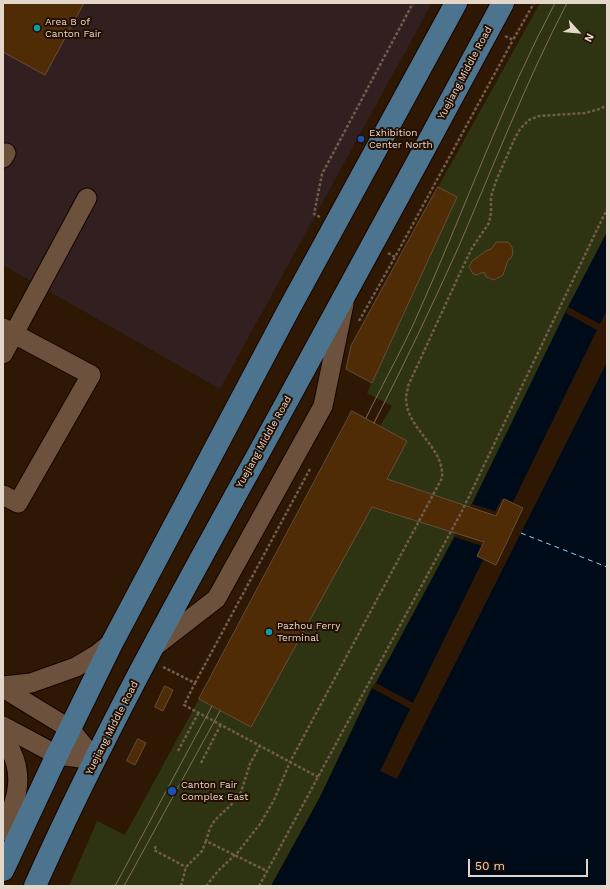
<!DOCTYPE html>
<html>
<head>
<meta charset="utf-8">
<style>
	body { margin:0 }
	#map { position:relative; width:610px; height:889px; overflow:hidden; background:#2e1804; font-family:"Work Sans",sans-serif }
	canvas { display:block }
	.frame { position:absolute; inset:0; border:4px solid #e5d6ca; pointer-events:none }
	.north { position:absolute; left:558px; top:12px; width:40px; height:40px; -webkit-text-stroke:3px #230e00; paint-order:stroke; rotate:117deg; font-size:11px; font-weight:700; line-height:16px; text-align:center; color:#e5d6ca }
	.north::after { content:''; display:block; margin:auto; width:14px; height:18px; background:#e5d6ca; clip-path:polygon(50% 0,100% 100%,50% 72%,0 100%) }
	.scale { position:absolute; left:468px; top:859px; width:120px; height:18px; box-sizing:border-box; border:2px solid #e5d6ca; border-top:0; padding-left:5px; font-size:12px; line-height:14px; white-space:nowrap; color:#e5d6ca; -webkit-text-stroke:3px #230e00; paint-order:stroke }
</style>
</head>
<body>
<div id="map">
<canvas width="610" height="889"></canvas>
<div class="frame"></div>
<div class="north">N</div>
<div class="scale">50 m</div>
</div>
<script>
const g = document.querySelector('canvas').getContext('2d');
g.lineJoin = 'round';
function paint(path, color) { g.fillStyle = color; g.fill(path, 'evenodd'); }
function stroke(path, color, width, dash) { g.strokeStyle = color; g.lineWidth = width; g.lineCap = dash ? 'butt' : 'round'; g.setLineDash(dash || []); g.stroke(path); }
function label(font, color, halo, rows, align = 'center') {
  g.font = font + ' "Work Sans",sans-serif'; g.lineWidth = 4; g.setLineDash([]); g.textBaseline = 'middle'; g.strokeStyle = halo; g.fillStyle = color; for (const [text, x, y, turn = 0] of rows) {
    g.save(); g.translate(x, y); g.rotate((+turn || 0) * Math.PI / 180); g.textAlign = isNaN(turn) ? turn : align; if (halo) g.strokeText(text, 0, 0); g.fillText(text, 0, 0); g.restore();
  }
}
const commercial = new Path2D(`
	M3 3H432L220 389 3 265Z`);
const green = new Path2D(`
	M540 3H607V232L568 307 472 504 376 683 372 688 320 797 271 886H69L97 821 125 835 199 699 251 727 407 441 380 426 392 406 367 393 456 197 438 187Z`);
const water = new Path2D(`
	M607 232V886H271L320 797 372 688 376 683 472 504 568 307Z`);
const pier = new Path2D(`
	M568 307 600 324 607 310V362L397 779 380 771 410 709 372 688 376 683 413 703 483 560 477 556 482 546 454 537 472 504 495 511 502 498 513 502 597 330 566 313Z`);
const ferry = new Path2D(`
	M521 533 607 567`);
const building = new Path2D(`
	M3 3H84L45 75 3 52Z
	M438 187 457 197 372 383 346 369 351 346Z
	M497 242H508L512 247 513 254 511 258 508 260 503 275 494 280 486 277 484 272 476 275 473 274 469 267 472 261 486 251 491 249Z
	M352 411 407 441 387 479 496 516 504 499 523 508 496 565 477 556 484 542 372 507 251 727 199 699Z
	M165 686 173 690 163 711 155 707Z
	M138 739 146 743 135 765 127 761Z`);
const path = new Path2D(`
	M505 36 513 40 534 3
	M320 217 314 214 322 174 413 3
	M388 253 395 257 513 40
	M359 321 395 257
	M163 667 195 683 184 705 318 777
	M195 683 310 469
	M260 745 250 764 241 792 233 803 215 820 210 828 206 841 267 871
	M178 751 199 712
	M201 763 221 724
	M156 846 154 850 186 867
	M181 886 186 867 202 851 206 841
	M206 886 218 871 238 852 260 824 274 800 290 762 442 478C445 447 406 429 406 398 406 394 408 390 408 386L460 273 472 248 489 223 491 213V197L496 181 514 140 520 129 529 120 539 116 585 113 600 109 607 105
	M259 886 462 511 607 209`);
const minor = new Path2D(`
	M3 158 6 153
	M3 328 91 375 18 503 3 495
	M3 354 87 198
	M154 647 216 599 219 594 323 406 344 304
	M3 686 31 683 76 667 96 655 112 642
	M3 688 70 729 95 760
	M3 726 57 755 95 760
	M3 737C6 741 8 746 11 751 25 779 15 804 3 831`);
const major = new Path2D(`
	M3 870 57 755 113 641 289 309 456 3
	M35 886C102 736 182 592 261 449 342 301 423 152 503 3`);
const tram = new Path2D(`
	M366 418C384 381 405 345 421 307 466 206 503 101 555 3
	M374 423C404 365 432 306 459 246 494 164 526 82 567 3
	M115 886 212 706
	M124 886 220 711`);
const markers = [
	[37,28,4,"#0f9aa8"],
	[361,139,4,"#1a4fb4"],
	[269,632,4,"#0f9aa8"],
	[172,791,5,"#1a4fb4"]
];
const poiNames = [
	["Area B of",45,22],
	["Canton Fair",45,34],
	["Exhibition",369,133],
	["Center North",369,145],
	["Pazhou Ferry",277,626],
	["Terminal",277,638],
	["Canton Fair",181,785],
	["Complex East",181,797]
];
const streetNames = [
	["Yuejiang Middle Road",465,73,-62],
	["Yuejiang Middle Road",264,442,-61],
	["Yuejiang Middle Road",112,728,-63]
];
paint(commercial, '#321f1f');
paint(green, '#2e3311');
paint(water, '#000b1a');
paint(pier, '#2e1804');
stroke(ferry, '#97cdf6', 1, [5, 4]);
paint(building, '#4f2b06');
stroke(building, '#674e39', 1);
stroke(minor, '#150300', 21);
stroke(major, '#150300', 24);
stroke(path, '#715d4c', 2.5, [3, 2]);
stroke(minor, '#6c523d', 19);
stroke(major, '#4c748f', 22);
stroke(tram, '#816e5d', 1);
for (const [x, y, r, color] of markers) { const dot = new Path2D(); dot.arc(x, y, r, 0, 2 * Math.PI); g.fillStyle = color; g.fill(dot); stroke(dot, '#230e00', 1.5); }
label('10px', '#e5d6ca', '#230e00', poiNames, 'left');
label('10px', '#e5d6ca', '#230e00', streetNames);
</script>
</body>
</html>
